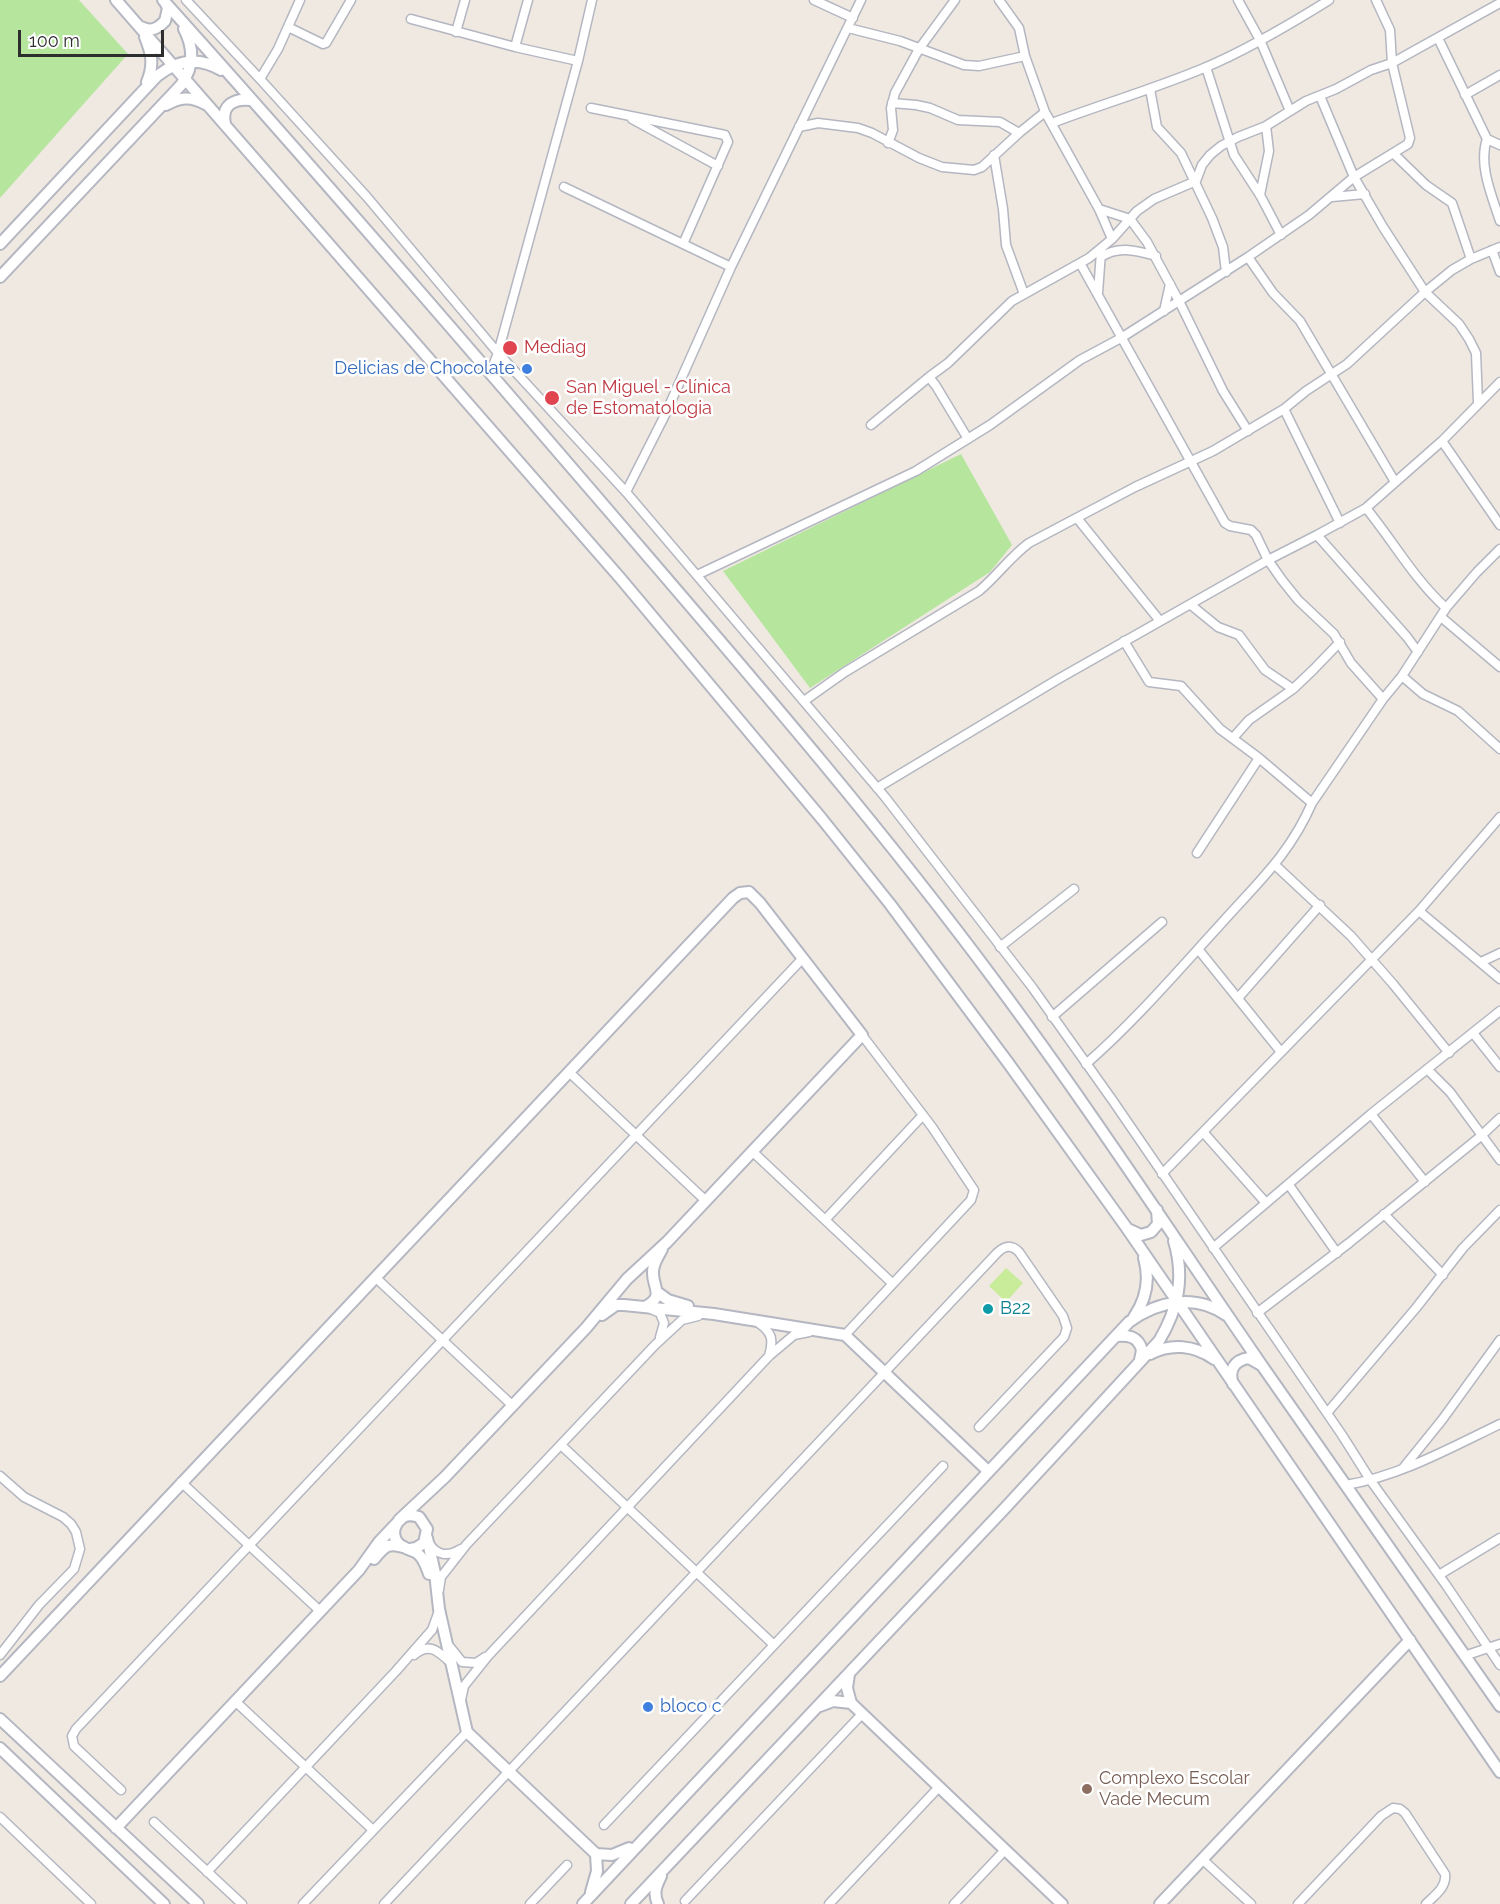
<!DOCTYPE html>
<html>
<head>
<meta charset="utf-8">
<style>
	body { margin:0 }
	#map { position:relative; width:1500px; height:1904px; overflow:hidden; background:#efe9e1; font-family:Raleway,sans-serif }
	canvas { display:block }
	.scale { position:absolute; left:18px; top:30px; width:146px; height:27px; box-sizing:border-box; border:3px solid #2e2e2e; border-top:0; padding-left:8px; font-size:18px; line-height:21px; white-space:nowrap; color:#2e2e2e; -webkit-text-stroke:4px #fff; paint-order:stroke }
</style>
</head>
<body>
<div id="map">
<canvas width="1500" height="1904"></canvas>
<div class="scale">100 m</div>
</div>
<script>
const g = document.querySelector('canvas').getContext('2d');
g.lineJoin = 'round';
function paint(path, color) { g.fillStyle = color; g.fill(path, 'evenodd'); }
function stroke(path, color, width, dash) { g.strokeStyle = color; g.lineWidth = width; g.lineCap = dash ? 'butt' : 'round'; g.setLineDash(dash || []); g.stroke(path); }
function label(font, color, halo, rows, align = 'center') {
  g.font = font + ' Raleway,sans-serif'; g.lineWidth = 5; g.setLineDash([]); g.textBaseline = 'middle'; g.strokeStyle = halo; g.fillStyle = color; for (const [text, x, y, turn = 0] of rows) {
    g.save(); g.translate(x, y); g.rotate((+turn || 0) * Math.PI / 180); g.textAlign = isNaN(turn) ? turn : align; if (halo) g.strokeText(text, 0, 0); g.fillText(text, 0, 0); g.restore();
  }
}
const green = new Path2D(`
	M0 0H79L128 54 0 198Z
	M961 454 1012 545 990 572 810 688 723 571Z`);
const pitch = new Path2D(`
	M1006 1268 1023 1283 1006 1302 989 1286Z`);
const minor = new Path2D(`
	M186 0 260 79 367 197 498 353 626 492 885 797 1032 987 1113 1101 1342 1435 1371 1481 1446 1585 1500 1665
	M814 0 853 18
	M999 0 1019 28 1025 56 1045 112 1099 209 1112 239
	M1238 0 1260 40 1290 111
	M411 19 515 47 578 61
	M288 27 323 44 326 43 351 0
	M848 28 900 41 964 65 979 66 1025 56
	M456 32 465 0
	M1438 38 1487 139 1500 145
	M515 47 528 0
	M1206 67 1234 155 1260 195 1281 235
	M260 79 278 49 300 0
	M1150 89 1157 127 1181 153 1212 218 1223 247 1226 272
	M1465 95 1500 75
	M1320 96 1354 177 1383 227 1425 292 1459 324 1469 339 1476 353 1478 402
	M892 103 916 105 930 108 958 120 1000 122 1019 133
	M591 108 725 135 728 142 683 244
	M632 119 718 166
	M1052 123C1102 104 1154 89 1204 68 1247 50 1289 25 1329 0
	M799 127 818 123 858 128 872 133 919 158 942 167 974 170 982 167 1019 133 1045 112
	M1487 139C1478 165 1492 196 1500 221
	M888 143 893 130 891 108 895 93 919 49 955 0
	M1394 154 1426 185 1452 203 1471 259
	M994 155 1003 209 1006 245 1024 294
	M1196 181 1202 165 1210 155 1221 146 1238 137 1266 126 1306 101 1336 89 1371 70 1392 63 1500 3
	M564 187 731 267
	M1260 195 1269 151 1266 126
	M1332 197 1365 194
	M1099 209 1130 219 1147 242 1179 301 1223 391 1248 431
	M1492 250 1500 272
	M1101 257C1119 245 1137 251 1156 256
	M1248 257 1273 293 1300 321 1395 482
	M1080 263 1225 523 1230 526 1251 530 1256 535 1268 560 1282 580 1298 600 1334 634 1351 663 1383 699
	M1098 293 1101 252
	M1164 311 1170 284
	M490 373 498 353 578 61 592 0
	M1284 409 1340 523
	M871 425 929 377
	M968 439 936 386 929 377 948 363 1012 301 1089 258 1112 239 1137 211 1154 199 1196 181
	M1442 441 1500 525
	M626 492 665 415 731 267 861 0
	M1366 508C1393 541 1414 579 1446 608
	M1077 518 1160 621
	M1317 535 1407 637 1418 652
	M697 575 916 471 990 425 1080 360 1121 338 1248 257 1309 215 1354 177 1408 144 1410 138 1392 63 1390 30 1376 0
	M1191 605 1218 627 1239 635 1265 670 1293 689
	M1441 617 1500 667
	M1124 641 1149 682 1181 686 1220 729 1259 758 1312 803
	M1402 676 1423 694 1458 711 1500 749
	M804 701 845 672 979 591C997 576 1010 557 1029 543L1135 487 1213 451 1284 409 1306 391 1347 364 1425 292 1452 270 1471 259 1500 247
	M1233 738 1249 720 1293 689 1313 670 1340 642
	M877 788 1060 678 1268 560 1317 535 1366 508 1442 441 1500 382
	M1197 853 1259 758
	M1275 865 1351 936 1393 984 1449 1053
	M1419 911 1500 979
	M1000 947 1074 889
	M1198 949 1281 1052
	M1481 962 1500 953
	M1238 998 1320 905
	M1052 1017 1162 922
	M1473 1033 1500 1067
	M1086 1064C1135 1021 1176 973 1219 926 1256 884 1289 856 1312 803L1383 699 1402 676 1446 608 1477 572 1500 549
	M1427 1069 1450 1092 1500 1160
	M569 1072 706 1201
	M1371 1114 1425 1182
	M1203 1132 1266 1203
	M753 1152 892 1283
	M1162 1174 1419 911 1500 817
	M1289 1185 1337 1253
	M1384 1214 1443 1275
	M825 1220 923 1115
	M1213 1248 1371 1114 1500 1011
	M375 1277 513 1406
	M651 1309 660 1313 664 1323 660 1337
	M1257 1313 1349 1243 1481 1136 1500 1118
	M757 1322C772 1332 774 1339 769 1356
	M845 1335 971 1200 974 1190 932 1127 862 1035
	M1327 1413 1416 1308 1463 1248 1500 1210
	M561 1445 774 1645
	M1404 1467 1442 1420 1500 1340
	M0 1476 24 1497 63 1517 71 1524 76 1532 80 1549 74 1569 39 1605 0 1655
	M181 1482 320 1611
	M1346 1485C1400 1476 1450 1448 1500 1424
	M429 1543C437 1556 448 1557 461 1549
	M1439 1575 1500 1538
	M439 1590 441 1577 466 1545 655 1345 682 1320 698 1316
	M450 1647 462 1662 476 1663 485 1657
	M414 1655C429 1642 438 1651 450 1662
	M1464 1656 1500 1644
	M461 1700 464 1686 488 1656 769 1356 794 1335 809 1332
	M235 1701 373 1830
	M121 1790 74 1746 72 1736 76 1729 803 958
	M0 1817 91 1904
	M154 1822 242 1904
	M604 1825 943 1466
	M1202 1859 1251 1904
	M207 1872 396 1671 432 1630 439 1611
	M685 1901 862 1714
	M303 1904 467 1732
	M384 1904 997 1253C1004 1246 1011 1244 1019 1252L1063 1316 1067 1328 1064 1337 979 1427
	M530 1904 567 1865
	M829 1904 939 1787
	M954 1904 1005 1850
	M1298 1904 1381 1816 1393 1808 1400 1809 1405 1813 1445 1874C1447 1887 1435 1895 1426 1904`);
const tertiary = new Path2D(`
	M116 0 621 579 822 819 890 904 1009 1064 1126 1227 1500 1772
	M163 0C314 168 461 339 608 510 740 664 874 818 995 981 1089 1107 1174 1238 1263 1367 1342 1480 1421 1593 1500 1706
	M141 27C151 32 157 29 165 21L168 8 165 2
	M145 37C152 54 154 65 147 82
	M166 105C180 97 191 96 205 104
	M225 124C221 105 234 98 251 100
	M0 244 157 76C177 60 198 56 221 70
	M0 277 181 85C194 67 194 48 184 29
	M1128 1229 1141 1235 1151 1232 1158 1224 1157 1210
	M657 1292 668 1300 688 1306
	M645 1307C666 1296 652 1287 653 1272 653 1263 658 1257 662 1249
	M602 1315 616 1305H624L714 1314 845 1335 988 1471
	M1134 1317C1147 1298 1150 1279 1144 1258
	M1116 1336C1128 1335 1138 1336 1142 1350L1140 1360
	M1150 1354C1171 1343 1194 1345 1214 1359
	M1233 1384C1228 1371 1234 1360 1249 1358L1261 1365
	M427 1538 435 1573 439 1609 467 1732 596 1854 612 1855 629 1848
	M410 1549 416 1548 424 1543 427 1529 419 1517C412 1515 406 1514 401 1519 391 1527 392 1542 404 1547 408 1550 413 1550 417 1553 424 1558 426 1566 429 1574
	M374 1559C384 1547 388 1542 403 1547
	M849 1674 847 1688 851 1703
	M0 1676 733 898 740 893 749 892 760 903 862 1035 667 1242 627 1279 586 1328 445 1477 399 1520
	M820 1706 833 1701 851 1703 1062 1904
	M0 1719 198 1904
	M0 1748 164 1904
	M116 1828 359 1570 379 1542 396 1524
	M591 1892 597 1871 596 1854
	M583 1904 1129 1322C1158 1301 1195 1293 1226 1315
	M631 1904 1006 1507 1159 1341C1178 1309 1185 1278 1174 1241
	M658 1904C653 1893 656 1886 661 1876
	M1160 1904 1410 1640`);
const markers = [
	[510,348,8,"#e0444e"],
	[527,369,6,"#3f7fe0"],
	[552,398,8,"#e0444e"],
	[988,1309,6,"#0f9aa8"],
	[648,1707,6,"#3f7fe0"],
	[1087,1789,6,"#8d6e63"]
];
const healthNames = [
	["Mediag",524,348],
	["San Miguel - Clínica",566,388],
	["de Estomatologia",566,409]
];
const shopNames = [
	["Delicias de Chocolate",515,369],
	["bloco c",660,1707,"left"]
];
const cultureNames = [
	["B22",1000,1309]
];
const educationNames = [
	["Complexo Escolar",1099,1779],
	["Vade Mecum",1099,1800]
];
paint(green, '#b6e59e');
paint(pitch, '#c9ec9a');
stroke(minor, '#b4b7c1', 11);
stroke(tertiary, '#b4b7c1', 14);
stroke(minor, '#fff', 8);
stroke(tertiary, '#fff', 10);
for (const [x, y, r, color] of markers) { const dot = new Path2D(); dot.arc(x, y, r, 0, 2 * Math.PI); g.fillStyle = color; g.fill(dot); stroke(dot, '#fff', 2); }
label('18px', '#be3a42', '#fff', healthNames, 'left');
label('18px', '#366cbe', '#fff', shopNames, 'right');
label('18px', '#0d838f', '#fff', cultureNames, 'left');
label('18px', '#785e54', '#fff', educationNames, 'left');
</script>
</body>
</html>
